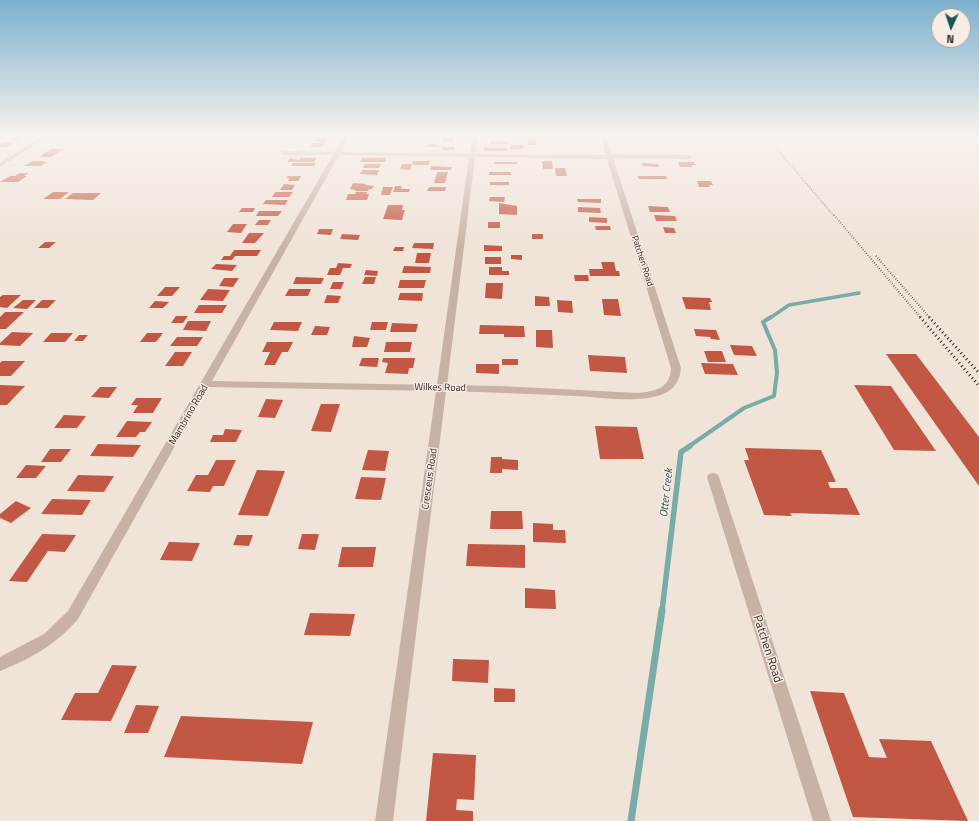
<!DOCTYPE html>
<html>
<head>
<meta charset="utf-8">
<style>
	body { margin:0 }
	#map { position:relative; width:979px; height:821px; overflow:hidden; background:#f0e3d8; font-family:"Titillium Web",sans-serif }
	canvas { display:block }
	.north { position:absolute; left:931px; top:8px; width:40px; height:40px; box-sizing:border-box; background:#f8ede4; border:1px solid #a99f98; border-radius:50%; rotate:183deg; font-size:11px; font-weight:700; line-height:16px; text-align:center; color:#332926 }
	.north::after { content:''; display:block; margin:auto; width:14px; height:18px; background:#1d5352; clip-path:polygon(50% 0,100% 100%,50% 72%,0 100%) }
</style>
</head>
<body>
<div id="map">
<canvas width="979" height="821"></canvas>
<div class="north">N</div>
</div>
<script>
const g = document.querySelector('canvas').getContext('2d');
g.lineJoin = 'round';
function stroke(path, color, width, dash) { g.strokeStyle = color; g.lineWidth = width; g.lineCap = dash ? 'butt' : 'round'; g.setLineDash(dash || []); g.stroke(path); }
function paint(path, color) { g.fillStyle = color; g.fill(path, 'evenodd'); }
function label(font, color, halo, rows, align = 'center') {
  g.font = font + ' "Titillium Web",sans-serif'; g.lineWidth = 3; g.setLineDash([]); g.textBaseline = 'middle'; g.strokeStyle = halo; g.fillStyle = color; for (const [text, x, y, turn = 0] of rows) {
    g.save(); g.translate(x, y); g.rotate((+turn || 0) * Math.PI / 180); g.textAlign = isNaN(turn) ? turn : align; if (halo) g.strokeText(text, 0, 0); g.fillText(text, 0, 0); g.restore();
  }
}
const streamFar3 = new Path2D(`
	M770 318 789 305 859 293`);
const streamFar2 = new Path2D(`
	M688 447 744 408 774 396 777 373 775 350 763 322 771 317`);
const streamFar1 = new Path2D(`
	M662 611 681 452 690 446`);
const stream = new Path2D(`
	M631 821 662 610`);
const building = new Path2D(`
	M15 136 24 137 17 140H7Z
	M443 137H455L454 141H442Z
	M315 138H328L326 142H316L317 141H313Z
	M528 139H536L537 145H528Z
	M490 141H508V144H490Z
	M4 142 14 143 6 147H0V144Z
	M313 143H325L322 147H310Z
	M428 144H437L436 146 455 147 454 150H442L443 147H427Z
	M510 145H523L524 149H510Z
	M484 148H507V151H484Z
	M51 149H63L51 157H39Z
	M290 158 299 160 300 158H317L314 162H287Z
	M362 158H386L385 162H360Z
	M33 161H44L42 162H47L41 166H24Z
	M413 161H430L429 165H412Z
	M542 161H552L553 169H543Z
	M495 162H517V164H494Z
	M678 162H694L696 165H692L693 167H680Z
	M293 163H316L314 166H291Z
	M642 163 658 164 659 167 643 166Z
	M365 164H381L379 168H363Z
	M402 164H412L410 170 400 169Z
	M431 166 452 167 451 170H430Z
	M555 168H565L567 176H556Z
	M362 170H379L377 175 360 174Z
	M437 172H448L445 183H434Z
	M489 172H511V175H489Z
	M20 173H29L24 176H27L18 182H0L10 176H15Z
	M288 176H301L298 181H288L289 178H286Z
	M637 176H666L667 179H639Z
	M697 181H711L713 185H709L710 187H699Z
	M490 182H509V185H490Z
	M353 183 366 184 365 185 374 186 372 189H369L368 191H355L356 190 350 189Z
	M284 184 295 185 292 190H280Z
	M395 186H402L401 189H410L409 192H393Z
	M383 187H393L390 195H381Z
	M429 187H446L445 191H427Z
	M53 192H69L60 199H43Z
	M275 192H293L289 197H272Z
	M356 192H367L366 194H369L367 200H346L348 194H355Z
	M73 193H101L93 200 65 199Z
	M490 197H505L504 202 489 201Z
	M577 199H601V203L578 202Z
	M266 200H288L285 205 263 204Z
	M499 203 517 206V215L499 214Z
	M388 205H403L402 210H405L402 220 383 219Z
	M648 206 668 207 670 212H650Z
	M578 207 600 208 601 213 578 212Z
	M242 208H255L253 212H239Z
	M259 211H282L278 216H256Z
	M654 215 675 216 677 221H656Z
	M589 217 607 218V223L589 222Z
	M259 220H271L268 225H255Z
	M488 222H500V228H488Z
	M233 224H247L241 233 227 232Z
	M595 226H610L611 230H596Z
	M663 227 674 228 676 233H665Z
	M319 229H333L331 235 317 234Z
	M249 233H264L255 243H242Z
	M342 234 360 235 358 240 340 239Z
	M532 234H543V239H532Z
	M45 242H56L49 248H38Z
	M414 243H434L433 249 412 248Z
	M484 245 502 246V251H484Z
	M395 247H404L403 251H393Z
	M234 250H261L257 256H235L232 260H221L224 256H230Z
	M417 253H431L429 263H415Z
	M511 255H522V260L511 259Z
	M485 257H501V264H485Z
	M601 262H614L616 271H619L620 276H590L589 269H603Z
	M338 263 352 264 350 268H343L340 275H327L330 268H336Z
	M216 264 237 265 232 271 211 269Z
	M404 266 431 267 430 273H402Z
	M489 267H502V271H509V275H489Z
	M366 270 378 271 377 276 364 275Z
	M574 275H588L589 281H575Z
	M296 277 324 278 321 284H293Z
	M365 277H376L374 284H362Z
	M224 278H239L233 287 219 286Z
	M400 280H426L424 288H398Z
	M333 282H344L341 289H330Z
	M486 283H503L502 299 485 298Z
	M165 287H180L172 296H157Z
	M208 289 230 290 223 301 200 300Z
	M289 289H311L308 296H285Z
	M400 293H423L422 301 398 300Z
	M3 295H21L7 308 0 307V297Z
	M327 295 341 296 338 303H324Z
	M535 296 549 297 550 306H535Z
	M682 297 710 298 712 302H709L711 310 686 309Z
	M602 299H618L621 316 604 315Z
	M23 300H36L27 309 13 308Z
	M42 300H56L48 308H34Z
	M557 300 572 301 573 313 558 312Z
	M155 301 169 302 163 308H149Z
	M199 305H227L222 313H194Z
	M5 312H24L6 329H0V317Z
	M176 316H188L183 323H171Z
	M188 321H211L206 331 183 330Z
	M274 322H302L298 331 270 330Z
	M372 322H388L386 330H370Z
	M392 323 418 324 416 332H390Z
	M480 325 524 326 525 337H504V334H479Z
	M315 326 330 327 327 335H311Z
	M694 329 716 330 720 340 711 339 710 337 696 336Z
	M536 330H552L553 348 536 347Z
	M12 332 33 333 20 346 0 345V343Z
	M51 333H73L65 342H43Z
	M147 333H163L156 342H140Z
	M79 335H88L83 341H74Z
	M354 336 370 338 367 347H352Z
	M177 337H203L197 346H170Z
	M267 342H293L288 352H282L275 365H264L270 352H262Z
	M386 342H412L410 352H384Z
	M730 345 752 346 757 356 734 355Z
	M704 351H722L726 362H708Z
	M175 352H192L183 366H165Z
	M886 354H916L979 437V486Z
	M588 355 625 357 627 373 590 371Z
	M362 358H379L377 367 359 366Z
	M383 358H415L413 368H409L408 374 385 373 388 363 382 362Z
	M502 359H518V365H502Z
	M2 361H25L11 376H0V363Z
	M701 363 733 364 738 375 705 374Z
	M476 364H499V374L476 373Z
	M0 385 25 386 7 405H0Z
	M854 385 891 386 936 451 894 450Z
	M100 387H117L109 398 91 397Z
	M136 398H162L153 413H133L138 405H131Z
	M266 399 283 400 275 418 258 417Z
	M321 404H340L331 432 311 431Z
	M64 415 86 416 77 428H54Z
	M127 421 152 422 145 432H140L136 437H116Z
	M595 426 637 427 644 459H600Z
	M225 429 242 430 236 442H210L213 435H223Z
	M98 444 141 445 133 457 90 456Z
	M745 448 821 450 836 482H828L830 488H847L860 515 790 513 792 516 764 515 744 460H749Z
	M50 449H71L61 462H41Z
	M368 450 389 451 385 471 362 470Z
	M491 457H502V459L518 460V470L502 469V473H490Z
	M216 460H236L224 486H213L210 492 187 491 196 475H208Z
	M26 465 46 466 36 478H16Z
	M257 470 285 471 268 516 238 515Z
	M78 475 114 476 104 492 67 491Z
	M361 477 386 478 381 500 355 499Z
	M52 499 91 500 82 515 41 514Z
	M16 501 31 508 11 523 0 518V514Z
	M491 511H522L523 529H490Z
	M533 523 553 524V530H565L566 543 533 542Z
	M42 534 76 535 65 552 48 551 27 582 9 581Z
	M302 534H319L315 550 298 549Z
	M237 535H253L249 546 233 545Z
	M169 542 200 543 192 561 160 560Z
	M468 544 525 545V568L466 566Z
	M342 547H376L373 567H338Z
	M525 588 555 590 556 609 525 608Z
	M310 613 355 614 350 636 304 635Z
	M453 659 489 660 488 683 452 681Z
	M112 665 137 666 111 721 61 720 75 693H98Z
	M494 688 515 689V702H494Z
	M810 691 844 693 869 757 887 758 879 739 931 741 968 821 853 817Z
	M136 705 159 706 148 733H124Z
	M181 716 313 722 302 764 164 757Z
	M433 753 476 755 474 800 457 799 456 810 473 811V821H426Z`);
const minor = new Path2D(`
	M42 136H48L0 167V163Z
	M344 136H349L341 152 470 154 472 136H478L475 154 606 155 601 136H606L612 154 690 155 693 157 690 159 613 158 681 368C680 380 675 389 663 394 638 404 602 397 575 396 532 394 489 392 446 391L393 821H375L436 391 208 387 78 619C57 644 30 659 0 671V657L44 634 68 611 333 155H283L280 153 283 151 335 152ZM339 155 469 157 437 385 212 381ZM475 157 607 159 671 368C670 389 656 391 638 393L500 386 447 385Z
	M713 473 717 474 719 477 831 821H813L707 477 709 474Z`);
const railFar2 = new Path2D(`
	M766 136 834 216`);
const railFar1 = new Path2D(`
	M834 215 921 318
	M876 256 930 318`);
const rail = new Path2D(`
	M920 317 979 386
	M929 317 979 373`);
const farStreetnames = [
	["Patchen Road",642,261,72]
];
const streetNames = [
	["Wilkes Road",440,388,1],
	["Mambrino Road",189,415,-60],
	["Cresceus Road",430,479,-82]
];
const waterNames = [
	["Otter Creek",667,493,-84]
];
const nearStreetnames = [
	["Patchen Road",767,649,72]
];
stroke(streamFar3, '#78aca9', 3.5);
stroke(streamFar2, '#78aca9', 4);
stroke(streamFar1, '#78aca9', 5.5);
stroke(stream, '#78aca9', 7);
paint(building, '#c25844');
paint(minor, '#c7b2a5');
stroke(railFar2, '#332926', 1.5, [0.5, 1.5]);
stroke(railFar1, '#332926', 2, [0.5, 2]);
stroke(rail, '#332926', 3, [1, 3]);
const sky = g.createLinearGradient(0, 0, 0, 251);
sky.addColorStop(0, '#7bb1cf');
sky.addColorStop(0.54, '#f8f2ed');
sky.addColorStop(1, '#f8f2ed00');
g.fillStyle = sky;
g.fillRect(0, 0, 979, 251);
label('9px', '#332926', '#f8ede4', farStreetnames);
label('10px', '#332926', '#f8ede4', streetNames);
label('italic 11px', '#1d5352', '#f8ede4', waterNames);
label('12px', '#332926', '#f8ede4', nearStreetnames);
</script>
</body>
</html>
